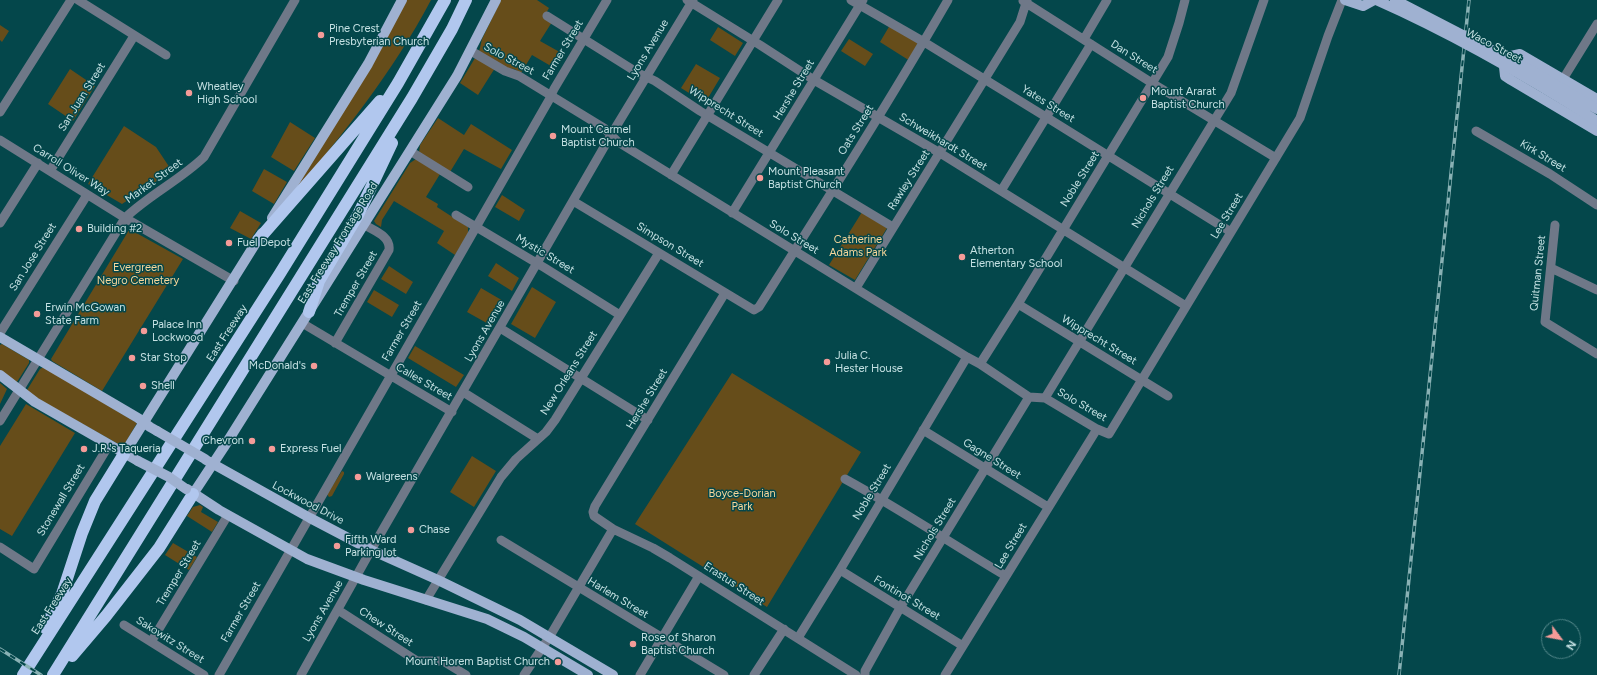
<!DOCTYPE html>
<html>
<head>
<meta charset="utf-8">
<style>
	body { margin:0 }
	#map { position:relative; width:1597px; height:675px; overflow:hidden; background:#04474b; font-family:Figtree,sans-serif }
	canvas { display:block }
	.north { position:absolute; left:1541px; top:619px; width:40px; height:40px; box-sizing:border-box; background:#04474b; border:1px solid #518588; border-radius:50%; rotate:122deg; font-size:11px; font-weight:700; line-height:16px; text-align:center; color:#c5e1e3 }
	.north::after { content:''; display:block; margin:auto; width:14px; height:18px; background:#f59b98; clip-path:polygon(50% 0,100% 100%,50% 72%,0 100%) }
</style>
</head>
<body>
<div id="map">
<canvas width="1597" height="675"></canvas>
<div class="north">N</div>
</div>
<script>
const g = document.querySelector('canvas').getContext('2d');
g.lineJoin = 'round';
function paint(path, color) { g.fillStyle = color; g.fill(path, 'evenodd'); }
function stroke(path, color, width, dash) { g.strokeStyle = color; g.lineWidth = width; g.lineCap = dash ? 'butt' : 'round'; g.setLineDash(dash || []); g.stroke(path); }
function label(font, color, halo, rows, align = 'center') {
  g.font = font + ' Figtree,sans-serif'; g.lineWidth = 3; g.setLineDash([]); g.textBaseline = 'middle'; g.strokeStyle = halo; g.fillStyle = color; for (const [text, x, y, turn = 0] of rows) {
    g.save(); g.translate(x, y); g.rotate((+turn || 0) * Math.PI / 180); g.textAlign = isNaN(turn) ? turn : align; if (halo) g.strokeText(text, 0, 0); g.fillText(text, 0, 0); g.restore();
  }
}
const green = new Path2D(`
	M406 0H431C392 74 342 135 289 199Z
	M501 0H537L549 8 544 17 552 22 540 41 565 55 556 69 532 55 521 73 514 69 505 68 479 52 482 39Z
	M0 25 9 31 2 42 0 40Z
	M890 25 918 42 910 61 880 42Z
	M718 27 743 43 735 56 710 40Z
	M849 39 873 54 865 66 841 51Z
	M475 58 495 68 478 95 460 83Z
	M696 64 720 78 705 103 681 88Z
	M70 69 95 86 73 121 48 104Z
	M438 118 464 135 471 124 512 150 501 169 464 149 450 172 419 153 420 145Z
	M290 122 315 138 294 171 271 157Z
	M124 126 156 147 172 171 122 204 88 184Z
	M416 159 440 174 426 197 438 204 437 207 468 227V234L455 255 437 243 444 231 394 201 382 220 381 227 376 224 374 221 410 163Z
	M264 169 287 182 274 204 252 191Z
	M502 195 525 210 519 221 495 207Z
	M240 211 261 223 251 239 230 228Z
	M862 212 887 228 855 280 829 265Z
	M129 230H131L183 259 102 391 52 361 51 359Z
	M496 263 519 278 512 291 488 276Z
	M389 266 413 282 406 294 381 279Z
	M532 287 556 302 535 338 511 324Z
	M481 288 505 302 492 326 467 312Z
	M374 290 399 305 392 317 367 302Z
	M2 344 29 360V363L17 382 11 380 0 370V345Z
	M415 346 464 375 456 387 408 358Z
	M44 367 137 423 124 445 122 446 29 394 27 390 40 369Z
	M732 373 861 452 767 607 635 524Z
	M0 383 7 389 0 404Z
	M26 404 75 433 12 536 0 529V446Z
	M472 456 496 471 474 507 450 492Z
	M342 471 344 472V474L332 496 329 497 327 494Z
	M200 505 203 507 201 512 218 522 212 532 187 516 193 507Z
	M173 543 197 557 189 570 165 555Z`);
const minor = new Path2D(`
	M78 0 166 55
	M687 0 760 45 814 80 940 153 1186 306
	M851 0 924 42 1046 117 1231 232
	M1023 1 1152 83 1276 158
	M547 16 638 73 655 81 700 111 893 227
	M1084 39 1107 0
	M471 51 505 71 519 76 604 128 618 142 967 357 980 364 1029 397 1045 398 1097 429 1109 434 1300 118 1328 36 1342 0
	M1560 84 1597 24
	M0 112 71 0
	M1476 131 1550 174 1597 205
	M0 140 125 218 234 281
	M410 151 468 187
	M50 171 134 36
	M671 175 778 0
	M1001 191 1091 44
	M573 201 754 310 759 307C823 206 888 104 948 0
	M732 213 863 0
	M456 215 545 268 620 315
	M0 223 38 163
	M1555 225 1545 322 1597 354
	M1551 268 1597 290
	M856 288 1020 22 1027 0
	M725 293 595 506 593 512 594 516 613 529 653 548 670 558 856 675
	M1018 304 1168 396
	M302 323 452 412
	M500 328 648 420
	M0 333 87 195
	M335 343 389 250C391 236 374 231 363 224
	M980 364 1018 304 1168 57 1179 23 1185 0
	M463 392 538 439
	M1045 398 1231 93 1264 0
	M0 421 125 218C149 195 180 180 204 157L295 0
	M923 430 1048 507
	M845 479C900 509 952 544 1006 576
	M501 540 724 675
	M0 547 34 569 109 445
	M840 570 963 646
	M426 600 501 477 516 459 546 432 555 420 659 253
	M338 610 417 661H443L466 675
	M124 625 204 675
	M798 638 840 570 967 357
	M151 642 228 515
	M219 675 549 100 554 89 607 0
	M301 675 371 550 611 135 693 0
	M524 675 550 636 613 529
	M640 675 699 576
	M754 675 784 629
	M865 675V671L900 608 1029 397
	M945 675 1097 429`);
const major = new Path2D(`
	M1345 0 1363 6 1374 0
	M1597 99 1520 54 1511 56 1504 67 1505 76 1511 80 1597 131
	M272 218 368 64 402 0
	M0 337 138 418 150 427 157 431
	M0 375 35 402 138 461
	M124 454 262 233
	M206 460 310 518 371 550 438 580 520 620 613 675
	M187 489 219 510 307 559 364 580 487 619 524 637 588 675
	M193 494 224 447 457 76 496 0`);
const highway = new Path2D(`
	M258 240 380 101
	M309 312 319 281 358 215 392 143
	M45 628 62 594 82 533 95 501 124 454
	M72 656 106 616 159 548 193 494
	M23 675 279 275 398 83 445 0
	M53 675 412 98 452 29 466 0`);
const rail = new Path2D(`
	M0 649 41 675
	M1399 675 1469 0`);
const majorBridge = new Path2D(`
	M1376 0C1453 34 1526 76 1597 121
	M1395 0 1534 72 1597 109
	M157 431 205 459
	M138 461 169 477 186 489`);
const markers = [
	[321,35,4,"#f59b98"],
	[189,93,4,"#f59b98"],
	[1143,98,4,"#f59b98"],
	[553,136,4,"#f59b98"],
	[760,178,4,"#f59b98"],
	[79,229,4,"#f59b98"],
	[229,243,4,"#f59b98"],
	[962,257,4,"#f59b98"],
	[37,314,4,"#f59b98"],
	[144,331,4,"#f59b98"],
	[132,358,4,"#f59b98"],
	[827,362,4,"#f59b98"],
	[314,366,4,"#f59b98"],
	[143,386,4,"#f59b98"],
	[252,441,4,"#f59b98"],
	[84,449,4,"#f59b98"],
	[272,449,4,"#f59b98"],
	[358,477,4,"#f59b98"],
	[411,530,4,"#f59b98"],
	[337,546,4,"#f59b98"],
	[633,644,4,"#f59b98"],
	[558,662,4,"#f59b98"]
];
const poiNames = [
	["Pine Crest",329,29],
	["Presbyterian Church",329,42],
	["Wheatley",197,87],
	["High School",197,100],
	["Mount Ararat",1151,92],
	["Baptist Church",1151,105],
	["Mount Carmel",561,130],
	["Baptist Church",561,143],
	["Mount Pleasant",768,172],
	["Baptist Church",768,185],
	["Building #2",87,229],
	["Fuel Depot",237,243],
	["Atherton",970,251],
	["Elementary School",970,264],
	["Erwin McGowan",45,308],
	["State Farm",45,321],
	["Palace Inn",152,325],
	["Lockwood",152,338],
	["Julia C.",835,356],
	["Hester House",835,369],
	["Star Stop",140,358],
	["McDonald's",306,366,"right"],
	["Shell",151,386],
	["Chevron",244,441,"right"],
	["J.R.'s Taqueria",92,449],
	["Express Fuel",280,449],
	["Walgreens",366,477],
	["Chase",419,530],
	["Fifth Ward",345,540],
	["Parking lot",345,553],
	["Rose of Sharon",641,638],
	["Baptist Church",641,651],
	["Mount Horem Baptist Church",550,662,"right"]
];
const streetNames = [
	["Waco Street",1494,46,28],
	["Farmer Street",563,50,-59],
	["Lyons Avenue",648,50,-59],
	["Dan Street",1134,57,32],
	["Solo Street",509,59,28],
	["Hershe Street",794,90,-59],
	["San Juan Street",82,97,-58],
	["Yates Street",1048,104,32],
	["Wipprecht Street",726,112,32],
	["Oats Street",856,130,-58],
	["Schweikhardt Street",943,142,31],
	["Kirk Street",1543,156,31],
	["Carroll Oliver Way",71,170,32],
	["Noble Street",1080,179,-58],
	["Rawley Street",909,180,-58],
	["Market Street",154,181,-36],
	["Nichols Street",1153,197,-59],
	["Lee Street",1227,216,-59],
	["Solo Street",794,237,31],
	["East Freeway Frontage Road",338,243,-58],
	["Simpson Street",670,245,31],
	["Mystic Street",545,254,31],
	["San Jose Street",33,257,-58],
	["Quitman Street",1538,273,-84],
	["Tremper Street",356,284,-60],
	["Farmer Street",402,331,-60],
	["Lyons Avenue",485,331,-60],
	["East Freeway",227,333,-57],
	["Wipprecht Street",1099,340,31],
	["New Orleans Street",569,373,-58],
	["Calles Street",424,382,30],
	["Hershe Street",647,399,-59],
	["Solo Street",1082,405,30],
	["Gagne Street",992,459,32],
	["Noble Street",872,492,-59],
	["Stonewall Street",61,500,-59],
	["Lockwood Drive",308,503,28],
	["Nichols Street",935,529,-59],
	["Lee Street",1011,546,-59],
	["Tremper Street",179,573,-59],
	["Erastus Street",734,584,33],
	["Harlem Street",618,598,31],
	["Fontinot Street",907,598,31],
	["East Freeway",52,606,-57],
	["Lyons Avenue",323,611,-60],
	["Farmer Street",241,612,-60],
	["Chew Street",386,627,33],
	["Sakowitz Street",170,640,32]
];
const parkNames = [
	["Catherine",858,240],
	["Adams Park",858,253],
	["Evergreen",138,268],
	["Negro Cemetery",138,281],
	["Boyce-Dorian",742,494],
	["Park",742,507]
];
paint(green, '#664d1a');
stroke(minor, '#6f7888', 9);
stroke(major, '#9fb1d1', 10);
stroke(highway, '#b1c7ee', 12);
stroke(rail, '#89b1b4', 3.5);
stroke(rail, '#04474b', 2, [6]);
stroke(majorBridge, '#9fb1d1', 10);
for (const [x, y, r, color] of markers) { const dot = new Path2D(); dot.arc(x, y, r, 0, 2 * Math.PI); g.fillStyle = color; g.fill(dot); stroke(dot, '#04474b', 1.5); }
label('11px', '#c5e1e3', '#04474b', poiNames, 'left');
label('11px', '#c5e1e3', '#04474b', streetNames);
label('11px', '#f9d79b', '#04474b', parkNames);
</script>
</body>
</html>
